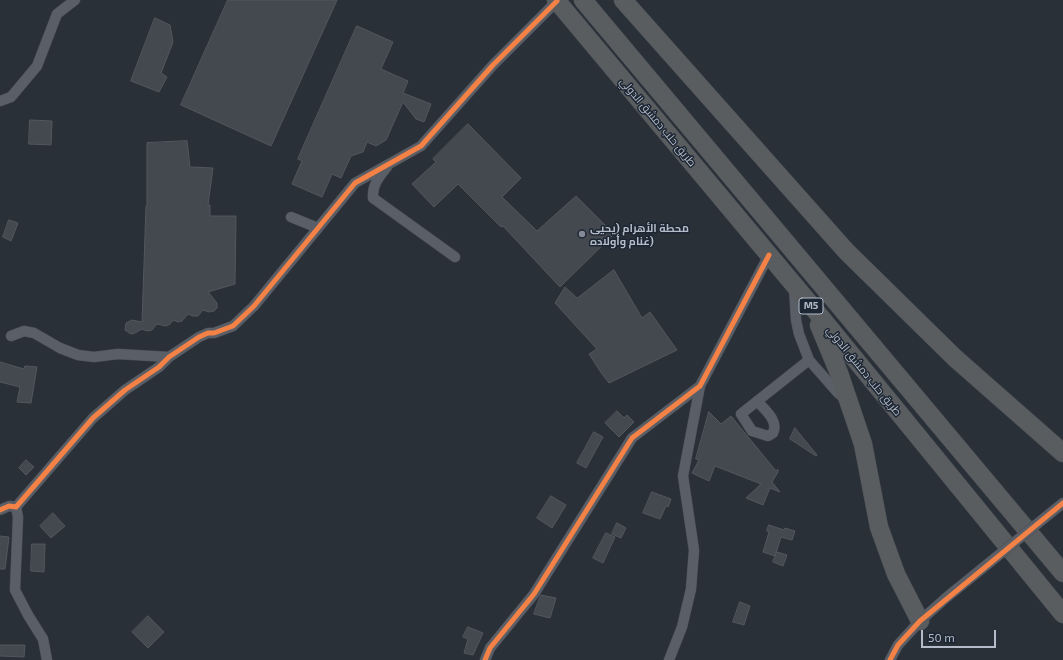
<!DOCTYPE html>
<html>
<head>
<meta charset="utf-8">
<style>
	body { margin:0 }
	#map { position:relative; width:1063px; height:660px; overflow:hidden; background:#2a3038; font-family:"Exo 2",sans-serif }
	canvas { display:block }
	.scale { position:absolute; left:921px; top:630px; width:75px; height:18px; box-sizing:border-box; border:2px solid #b4bcc9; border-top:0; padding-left:5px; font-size:12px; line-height:14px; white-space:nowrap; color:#b4bcc9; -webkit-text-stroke:3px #1d2633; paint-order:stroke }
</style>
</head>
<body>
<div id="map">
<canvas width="1063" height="660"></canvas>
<div class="scale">50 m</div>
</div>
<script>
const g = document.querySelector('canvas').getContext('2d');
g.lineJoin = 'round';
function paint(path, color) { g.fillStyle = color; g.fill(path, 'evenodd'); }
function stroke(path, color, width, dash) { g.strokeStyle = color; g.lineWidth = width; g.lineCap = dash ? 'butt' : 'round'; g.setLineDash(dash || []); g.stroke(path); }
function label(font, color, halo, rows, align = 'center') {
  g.font = font + ' "Exo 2",Cairo,sans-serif'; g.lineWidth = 3; g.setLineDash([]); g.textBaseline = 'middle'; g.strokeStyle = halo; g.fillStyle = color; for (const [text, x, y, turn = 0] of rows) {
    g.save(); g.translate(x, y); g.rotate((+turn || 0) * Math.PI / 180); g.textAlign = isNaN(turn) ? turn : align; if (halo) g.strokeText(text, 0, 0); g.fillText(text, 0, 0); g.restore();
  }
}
const building = new Path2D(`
	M228 0H337L271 146 181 105Z
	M155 18 170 25 173 42 161 73 167 77 159 92 131 81Z
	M357 26 393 42 381 69 408 81 403 93 431 104 424 122 416 119 403 102 386 140 376 146 367 142 363 152 351 156 341 178 332 174 322 197 292 184 302 161 298 159Z
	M30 120 52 121 51 145 29 144Z
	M468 124 521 178 502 197 537 231 576 196 614 234 560 287 503 226 501 227 458 184 434 207 412 184 436 162 433 159Z
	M187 141 190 167 213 168 208 205H210V216H236L235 284 208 292 217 303V308L214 311 209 312 203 310 198 316H193L188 314 182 321 178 322 173 320 170 324 166 326 157 324 152 330 147 331 142 329 135 333 131 334 125 330 126 323 132 320 142 322 146 206H147V143Z
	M9 220 18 223 11 241 3 237Z
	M614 270 642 318 650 312 677 350 609 383 602 374 589 354 597 349 555 303 565 287 577 298Z
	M0 362 24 369 25 366 37 367 31 403 17 402 20 387 0 382Z
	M617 411 624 418 627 415 634 422 619 437 605 423Z
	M709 412 721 424 731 416 776 471 778 469V472L772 482 780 492 770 488 763 505 746 498 761 484 715 466 709 481 692 473 699 460 696 459Z
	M795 428 817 455 816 456 790 439Z
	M594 432 603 437 586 468 577 463Z
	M26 460 34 467 26 475 19 468Z
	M652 492 671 499 668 507 666 506 660 519 643 513Z
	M551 496 566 505 552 528 537 518Z
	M53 513 65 526 51 538 40 526Z
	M617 523 626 528 621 538 612 534Z
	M769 525 784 530 785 528 795 531 792 540 781 537 775 556 763 552 769 532 767 531Z
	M606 533 615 537 603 563 593 558Z
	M0 536 9 537 5 569H0Z
	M32 544H45L44 572 31 571Z
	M777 552 787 555 783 566 773 562Z
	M541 595 556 598 550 618 534 614Z
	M740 602 750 606 744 625 733 622Z
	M148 616 164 632 148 648 132 632Z
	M468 627 483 633 473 655 464 653 468 639 463 637Z
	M0 645H25L24 657 0 656Z`);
const minor = new Path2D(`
	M0 101 11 97 37 66 57 14 75 0
	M387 167C379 177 372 185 373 198L455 257
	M291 217 318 228
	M794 287 796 320 799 334 809 360 837 392 845 399
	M11 336 24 331 34 333 60 348 78 355 94 357 118 354 169 357
	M757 401C765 410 779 421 773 433L768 436 752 431 741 414 809 360
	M16 507 18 517 15 590 28 615 43 639 47 660
	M0 510 9 506 16 507 93 418 125 390 159 367 169 357 199 337 208 333H214L233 326 254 306 355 183 421 146 493 65 557 1
	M1053 511 1063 503
	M485 660 490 648 534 594 632 438 700 386 769 255
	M669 660 682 627 691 589 694 550 683 476 700 386
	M890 660 898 645 920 621 947 597`);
const motorway = new Path2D(`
	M556 0 810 304 1063 614
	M583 0 1063 573
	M623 0 846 251 955 358 1063 453
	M819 325 839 373 863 444 879 527 896 574 920 621`);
const minorBridge = new Path2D(`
	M947 597 1053 511`);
const cycleway = new Path2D(`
	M0 510 9 506 16 507 93 418 125 390 159 367 169 357 199 337 208 333H214L233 326 254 306 355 183 421 146 493 65 557 1
	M485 660 490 648 534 594 632 438 700 386 769 255
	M890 660 898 645 920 621 1063 503`);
const markers = [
	[582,234,4,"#848b96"]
];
const shields = [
	[811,306,24]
];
const shieldNames = [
	["M5",811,306]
];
const streetNames = [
	["طريق حلب دمشق الدولي",658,122,50],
	["طريق حلب دمشق الدولي",864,371,51]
];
const poiNames = [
	["محطة الأهرام (يحيى",590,228],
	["غنام وأولاده)",590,241]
];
paint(building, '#444950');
stroke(building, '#52575f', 1);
stroke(minor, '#484c53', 11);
stroke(motorway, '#474c53', 19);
stroke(minor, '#5a5e66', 10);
stroke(motorway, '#5a5d60', 18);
stroke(minorBridge, '#484c53', 11, []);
stroke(minorBridge, '#5a5e66', 10);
stroke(cycleway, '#f48246', 5);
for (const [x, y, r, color] of markers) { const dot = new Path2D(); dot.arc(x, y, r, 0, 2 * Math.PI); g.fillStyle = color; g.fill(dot); stroke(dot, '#1d2633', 1.5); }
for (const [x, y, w] of shields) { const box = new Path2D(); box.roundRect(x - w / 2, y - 8, w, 16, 3); g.fillStyle = '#1d2633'; g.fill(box); stroke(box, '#b4bcc9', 1); }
label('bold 10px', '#b4bcc9', null, shieldNames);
label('11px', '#b4bcc9', '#1d2633', streetNames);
label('bold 11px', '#b4bcc9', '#1d2633', poiNames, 'left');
</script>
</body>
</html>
